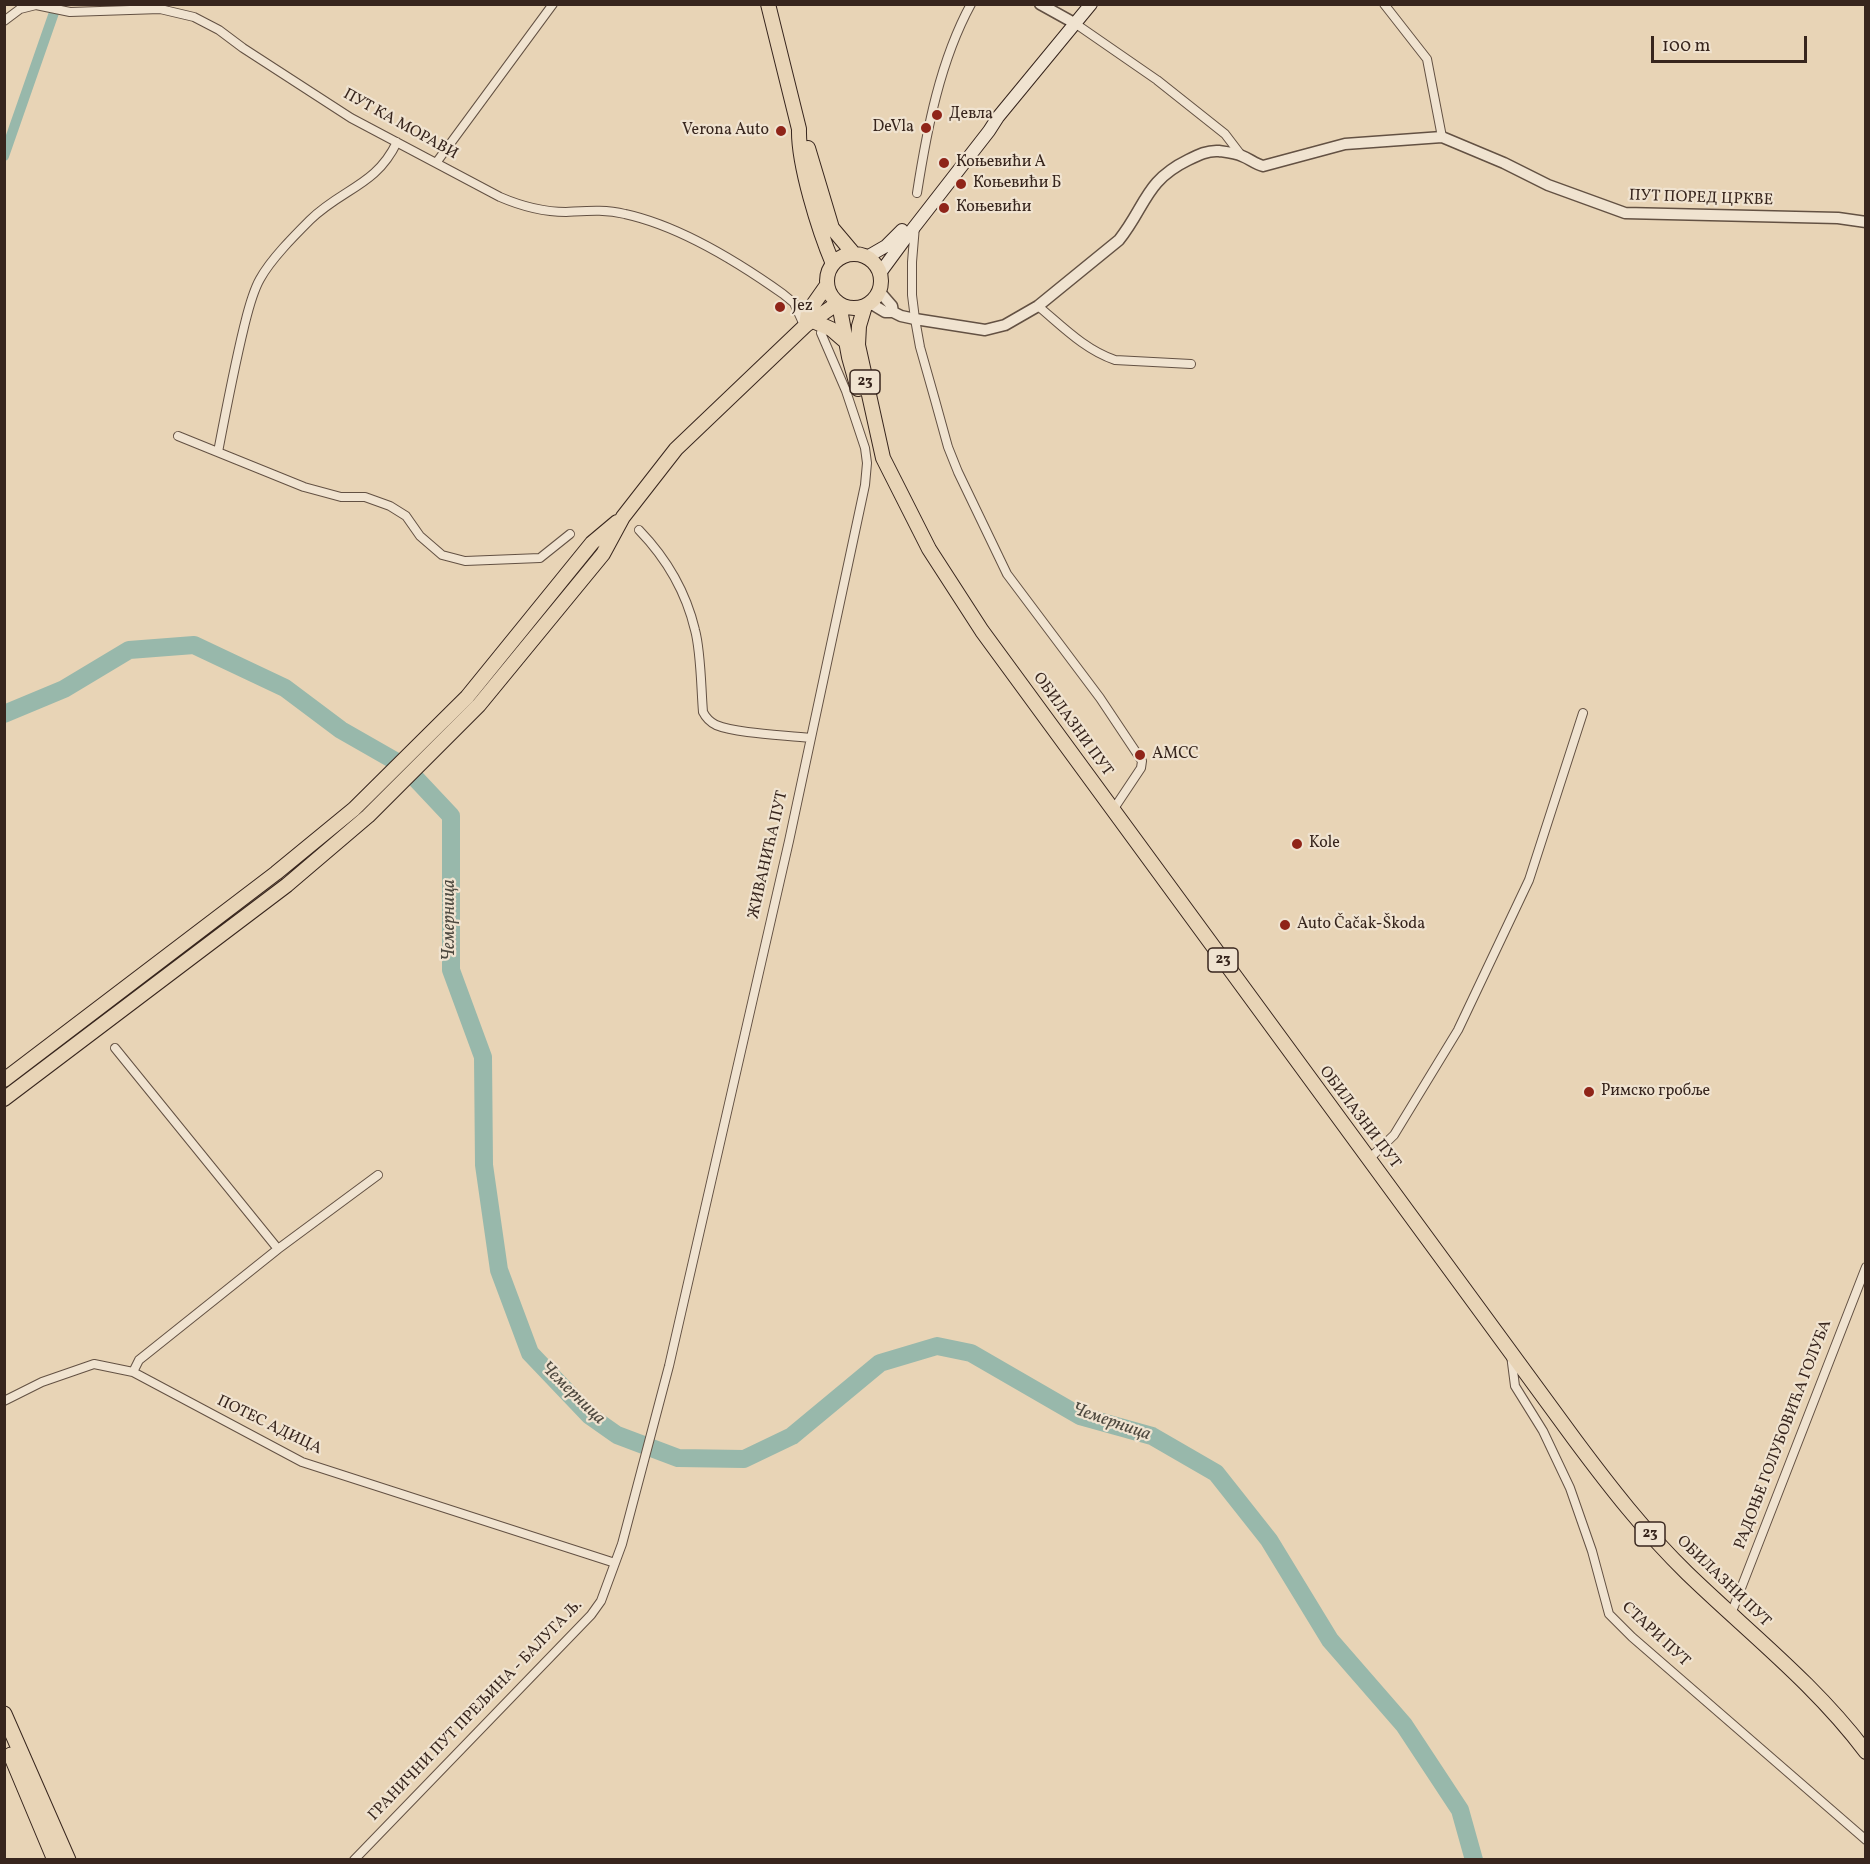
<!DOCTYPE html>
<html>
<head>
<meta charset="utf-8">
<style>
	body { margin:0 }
	#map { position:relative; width:1870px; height:1864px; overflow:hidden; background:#e8d4b6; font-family:Vollkorn,serif }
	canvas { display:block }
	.frame { position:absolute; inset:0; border:6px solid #37251d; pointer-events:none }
	.scale { position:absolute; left:1651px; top:36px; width:156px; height:27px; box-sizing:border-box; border:3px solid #37251d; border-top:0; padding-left:8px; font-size:18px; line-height:21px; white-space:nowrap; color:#37251d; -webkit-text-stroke:4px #f0e3d0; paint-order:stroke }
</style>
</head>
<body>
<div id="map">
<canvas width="1870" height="1864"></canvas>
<div class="frame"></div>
<div class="scale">100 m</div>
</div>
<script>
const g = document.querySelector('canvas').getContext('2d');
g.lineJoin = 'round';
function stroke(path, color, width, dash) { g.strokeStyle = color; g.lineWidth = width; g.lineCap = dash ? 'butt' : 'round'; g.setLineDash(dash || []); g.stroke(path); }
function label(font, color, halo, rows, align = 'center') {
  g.font = font + ' Vollkorn,serif'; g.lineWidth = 4.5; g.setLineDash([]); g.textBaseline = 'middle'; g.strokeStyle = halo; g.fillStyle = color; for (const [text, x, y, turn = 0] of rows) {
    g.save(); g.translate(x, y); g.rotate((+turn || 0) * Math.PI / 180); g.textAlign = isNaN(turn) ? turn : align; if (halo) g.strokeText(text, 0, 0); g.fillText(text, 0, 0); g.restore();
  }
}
const canal = new Path2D(`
	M4 156 57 4`);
const river = new Path2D(`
	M4 714 64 689 129 650 194 645 285 688 341 730 404 766 451 816V970L483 1057 484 1165 499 1270 530 1353 590 1416 617 1435 678 1458 744 1459 792 1436 880 1363 937 1346 971 1353 1080 1416 1152 1436 1216 1473 1269 1540 1330 1640 1404 1725 1460 1810 1474 1860`);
const minor = new Path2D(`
	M1384 4 1427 59 1442 137
	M4 21 20 9 36 5 70 12 160 9 194 17 219 30 243 48 351 118 500 197C521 206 543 212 566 212 586 211 605 209 625 214 680 226 738 262 783 294L794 303 804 325
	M1076 24 1157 80 1225 134 1241 155
	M436 163 553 4
	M917 193C927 129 940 61 971 4
	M915 226 912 262V295L915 319 920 347 935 400 948 447 958 472 1007 574 1100 698 1142 761 1141 768 1113 810
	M1038 306C1062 326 1085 350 1115 360L1191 364
	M178 436 304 487 341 497H365L390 506 406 516 420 536 442 555 465 561 540 558 570 534
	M218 452C226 410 234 368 244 327 248 311 252 293 260 279 271 259 294 236 310 220 343 188 376 186 397 142
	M639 530C666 558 686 592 695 630 701 652 701 688 703 712 706 718 710 722 716 725 738 734 786 735 810 738
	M115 1048 278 1249
	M1369 1159 1394 1135 1458 1030 1529 880 1583 713
	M1511 1355 1515 1386 1543 1431 1570 1488 1592 1551 1609 1614 1632 1637 1866 1840
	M133 1372 139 1360 278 1249 378 1175
	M4 1401 42 1382 94 1364 133 1372 302 1462 615 1563
	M1731 1614 1866 1267
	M354 1860 591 1615 601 1601 622 1544 669 1366 789 841 865 485 867 463 865 448 846 391 821 333`);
const tertiary = new Path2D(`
	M1040 4 1076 24
	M879 291 892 306 893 312
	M870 303 885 312H893L901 316 915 319 985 330 1005 325 1038 306 1119 240C1146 206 1145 181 1188 160 1198 155 1208 150 1219 151 1226 152 1236 153 1242 156 1250 159 1255 164 1263 166L1345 144 1442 137 1504 163 1548 185 1625 213 1838 218 1866 222`);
const secondary = new Path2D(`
	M867 257 886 246 902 230
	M880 273 905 239 989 131 998 117 1091 4`);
const primary = new Path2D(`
	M768 4 799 129C798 164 819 231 833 264
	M808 148 832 228 854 254
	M827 281a27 27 0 1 1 54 0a27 27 0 1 1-54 0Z
	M839 304 849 357 858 389
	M865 306 859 326 858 345 883 458 929 549 982 631 1575 1440C1610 1487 1645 1532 1687 1573 1748 1632 1815 1684 1866 1752
	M813 321 831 329 846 342
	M806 325 808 312 827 285
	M4 1080 276 873 354 809 467 697 592 543 617 522
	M4 1099 287 885 368 816 479 705 603 554 623 517 676 449 806 325 838 303`);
const motorway = new Path2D(`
	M4 1714 68 1860
	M11 1755 55 1860`);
const markers = [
	[937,115,6,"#8f2418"],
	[926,128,6,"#8f2418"],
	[781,131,6,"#8f2418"],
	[944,163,6,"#8f2418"],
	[961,184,6,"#8f2418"],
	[944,208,6,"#8f2418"],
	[780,307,6,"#8f2418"],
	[1140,755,6,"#8f2418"],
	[1297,844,6,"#8f2418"],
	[1285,925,6,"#8f2418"],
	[1589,1092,6,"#8f2418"]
];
const shields = [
	[865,382,30],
	[1223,960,30],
	[1650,1534,30]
];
const shieldNames = [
	["23",865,382],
	["23",1223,960],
	["23",1650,1534]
];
const poiNames = [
	["Девла",949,115],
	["DeVla",914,128,"right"],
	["Verona Auto",769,131,"right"],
	["Коњевићи А",956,163],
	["Коњевићи Б",973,184],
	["Коњевићи",956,208],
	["Jez",792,307],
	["АМСС",1152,755],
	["Kole",1309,844],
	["Auto Čačak-Škoda",1297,925],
	["Римско гробље",1601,1092]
];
const streetNames = [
	["ПУТ КА МОРАВИ",400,125,29],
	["ПУТ ПОРЕД ЦРКВЕ",1701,199,2],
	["ОБИЛАЗНИ ПУТ",1072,725,54],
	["ЖИВАНИЋА ПУТ",769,855,-77],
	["ОБИЛАЗНИ ПУТ",1359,1118,53],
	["ПОТЕС АДИЦА",269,1426,26],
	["РАДОЊЕ ГОЛУБОВИЋА ГОЛУБА",1784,1435,-69],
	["ОБИЛАЗНИ ПУТ",1723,1582,44],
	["СТАРИ ПУТ",1655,1635,43],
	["ГРАНИЧНИ ПУТ ПРЕЉИНА - БАЛУГА Љ.",476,1711,-46]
];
const waterNames = [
	["Чемерница",451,920,-90],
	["Чемерница",572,1394,44],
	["Чемерница",1111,1423,19]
];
stroke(canal, '#98b8ab', 10);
stroke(river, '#98b8ab', 18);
stroke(minor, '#635143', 10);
stroke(tertiary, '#635143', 13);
stroke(secondary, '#37251d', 14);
stroke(primary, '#37251d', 16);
stroke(motorway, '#37251d', 17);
stroke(minor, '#f0e3d0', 8);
stroke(tertiary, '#f0e3d0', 10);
stroke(secondary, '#f0e3d0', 12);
stroke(primary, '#e8d4b6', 14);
stroke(motorway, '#e8d4b6', 15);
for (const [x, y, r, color] of markers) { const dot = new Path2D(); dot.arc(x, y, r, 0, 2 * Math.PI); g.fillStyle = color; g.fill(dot); stroke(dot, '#f0e3d0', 2); }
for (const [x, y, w] of shields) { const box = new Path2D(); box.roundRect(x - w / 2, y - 12, w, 24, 4.5); g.fillStyle = '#f0e3d0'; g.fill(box); stroke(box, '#37251d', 1.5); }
label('bold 15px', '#37251d', null, shieldNames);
label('16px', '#37251d', '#f0e3d0', poiNames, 'left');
label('16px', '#37251d', '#f0e3d0', streetNames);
label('italic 18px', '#4f4a40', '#f0e3d0', waterNames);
</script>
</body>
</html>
